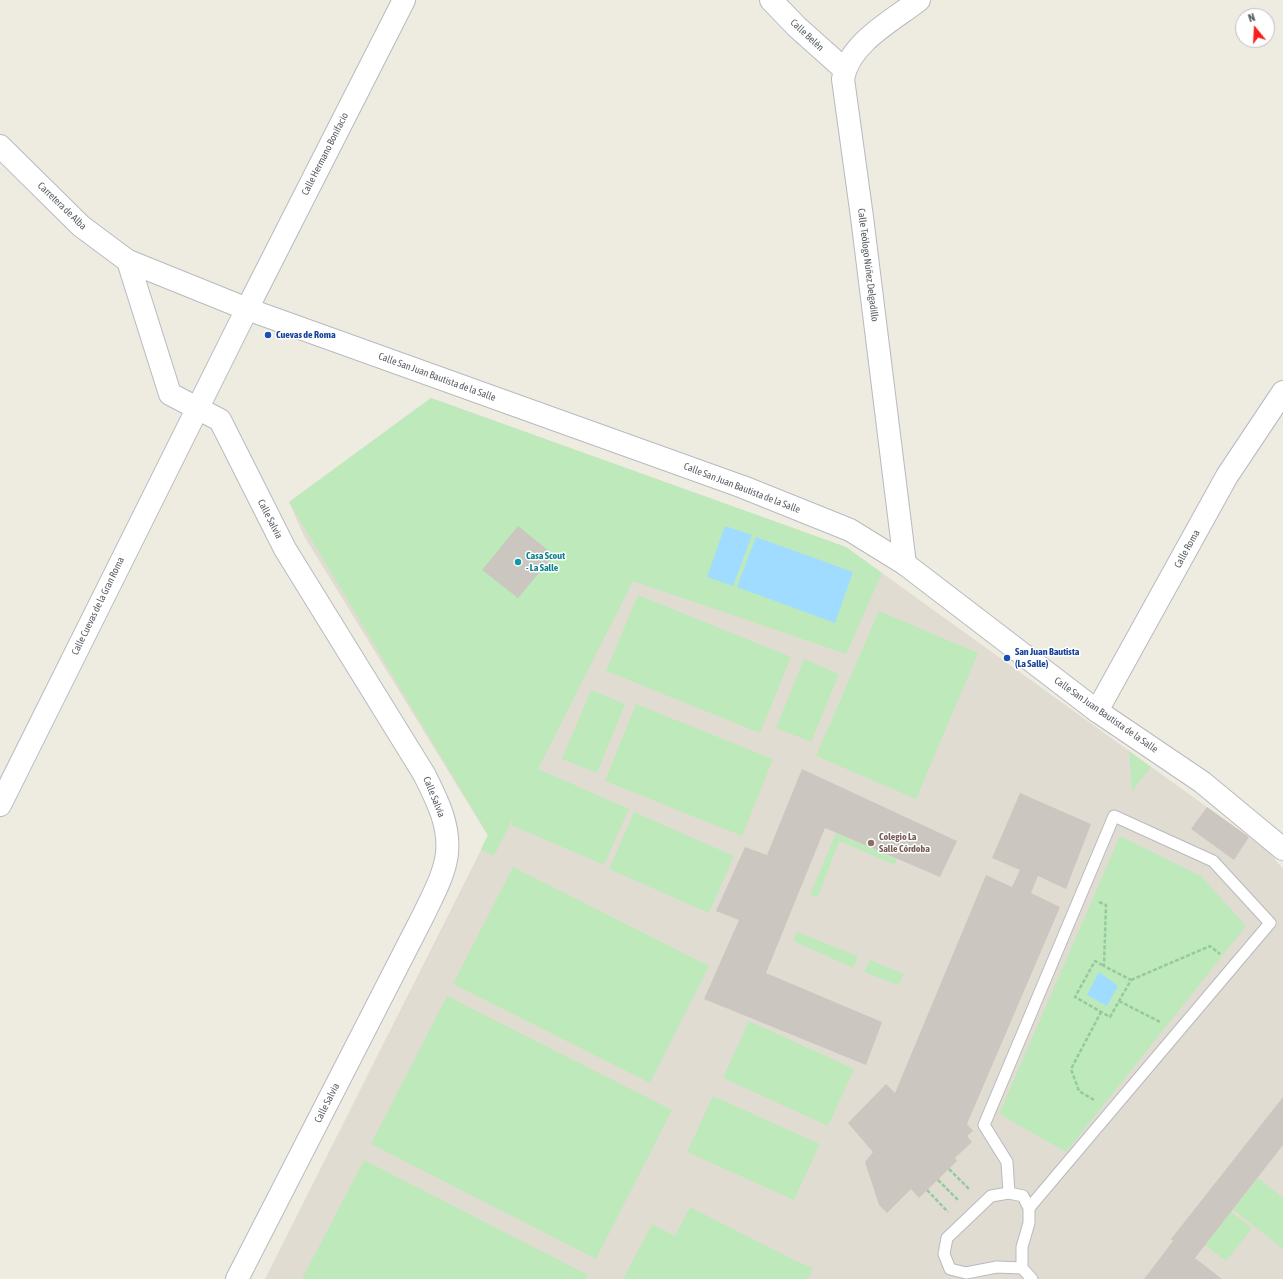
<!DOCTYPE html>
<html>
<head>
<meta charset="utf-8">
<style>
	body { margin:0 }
	#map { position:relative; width:1283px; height:1279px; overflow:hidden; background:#eeebe1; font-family:"Asap Condensed",sans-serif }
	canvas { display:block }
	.north { position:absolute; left:1235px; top:8px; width:40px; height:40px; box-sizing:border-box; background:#fff; border:1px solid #bdbfc1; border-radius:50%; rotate:342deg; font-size:11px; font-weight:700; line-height:16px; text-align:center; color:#5a5f64 }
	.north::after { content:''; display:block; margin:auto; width:14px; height:18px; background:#f91f1d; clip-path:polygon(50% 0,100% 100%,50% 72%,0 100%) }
</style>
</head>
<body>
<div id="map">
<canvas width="1283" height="1279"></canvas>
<div class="north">N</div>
</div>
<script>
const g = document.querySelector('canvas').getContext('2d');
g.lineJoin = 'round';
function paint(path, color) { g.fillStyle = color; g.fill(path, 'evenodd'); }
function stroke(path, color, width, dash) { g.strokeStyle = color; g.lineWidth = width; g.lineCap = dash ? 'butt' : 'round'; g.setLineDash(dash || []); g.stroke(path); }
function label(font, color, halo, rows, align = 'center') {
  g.font = font + ' "Asap Condensed",sans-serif'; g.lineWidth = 3; g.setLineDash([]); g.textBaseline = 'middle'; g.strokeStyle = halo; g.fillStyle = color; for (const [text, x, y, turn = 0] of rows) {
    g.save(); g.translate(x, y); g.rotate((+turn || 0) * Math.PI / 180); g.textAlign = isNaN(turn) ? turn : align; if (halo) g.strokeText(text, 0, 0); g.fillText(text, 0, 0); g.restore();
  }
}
const education = new Path2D(`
	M431 398 846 547 1268 851 1283 869V1279H265L488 836 304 536 289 502Z`);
const green = new Path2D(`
	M431 398 846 547 882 573 846 654 633 581 538 769 629 809 604 865 511 825 515 814 494 856 481 849 488 835 289 502Z
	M638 595 791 657 760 733 606 671Z
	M879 611 978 653 916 799 816 756Z
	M804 659 839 674 811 742 776 728Z
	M591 690 625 704 597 773 562 759Z
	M636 704 773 759 742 836 605 781Z
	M1129 751 1151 767 1132 791Z
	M634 812 734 856 709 913 609 869Z
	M836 833 897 859 895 865 839 841 818 897 810 895Z
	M1120 836 1201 876 1246 926 1066 1152 999 1114Z
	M513 867 709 966 650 1083 453 984Z
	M797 932 858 956 853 968 793 941Z
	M870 960 904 974 898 985 864 972Z
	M447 996 672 1110 596 1259 371 1144Z
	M749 1021 854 1069 828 1126 723 1078Z
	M713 1096 820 1144 794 1200 687 1152Z
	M364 1160 588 1275 586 1279H302Z
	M1258 1178 1283 1198V1249L1233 1209Z
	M690 1207 796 1261 813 1268 808 1279H623L652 1224 675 1236Z
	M1231 1212 1252 1228 1226 1261 1205 1245Z`);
const water = new Path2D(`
	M725 526 752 535 733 586 707 577Z
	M756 537 853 572 835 623 737 587Z
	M1099 972 1118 986 1107 1006 1087 995Z`);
const building = new Path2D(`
	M518 526 554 555 518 598 482 570Z
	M802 769 957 841 940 877 825 828 766 973 882 1022 866 1065 704 999 739 920 716 911 745 847 767 855Z
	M1020 793 1091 824 1066 889 1038 876 1031 893 1060 907 967 1124 973 1131 967 1136 972 1142 955 1158 957 1161 919 1198 911 1189 887 1213 879 1205 865 1162 873 1152 848 1123 886 1084 895 1093 986 875 1012 887 1020 870 992 858Z
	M1207 807 1249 837 1234 860 1191 829Z
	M1283 1097V1145L1195 1258 1222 1279H1144L1173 1241 1171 1239Z`);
const path = new Path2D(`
	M1099 902 1106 905 1104 966 1131 980 1110 1017 1075 997 1095 961 1104 966
	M1131 980 1210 946 1220 954
	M1119 1001 1160 1022
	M1094 1100 1079 1091 1071 1069 1101 1012
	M949 1169 969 1189
	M938 1180 958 1200
	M927 1190 948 1212`);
const service = new Path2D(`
	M1009 1193 1007 1162 984 1125 1114 816 1213 861 1270 923 1029 1208V1223L1022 1247V1268L1032 1279
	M1022 1268 997 1267 966 1273 950 1269 944 1254 947 1238 991 1196 1009 1193 1023 1196 1029 1208`);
const minor = new Path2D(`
	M771 0 797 27 844 69
	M128 261 170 394 220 420 285 549 424 774C436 798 450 824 447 853 445 874 432 897 423 916L237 1279
	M247 309 404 0
	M905 564 862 217 843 79C849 43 892 21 919 0
	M1097 711 1227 476 1283 392`);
const tertiary = new Path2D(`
	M0 146 81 226 128 261 247 309 743 487 850 530 905 564 1097 711 1202 782 1283 849
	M0 805 247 309`);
const markers = [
	[268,335,4,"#1a4fb4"],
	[518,562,4,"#0f9aa8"],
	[1007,658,4,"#1a4fb4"],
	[871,843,4,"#8d6e63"]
];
const streetNames = [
	["Calle Belén",807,35,43],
	["Calle Hermano Bonifacio",325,154,-63],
	["Carretera de Alba",62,206,44],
	["Calle Teólogo Núñez Delgadillo",868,265,83],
	["Calle San Juan Bautista de la Salle",437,377,20],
	["Calle San Juan Bautista de la Salle",742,488,21],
	["Calle Salvia",270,519,63],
	["Calle Roma",1187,549,-61],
	["Calle Cuevas de la Gran Roma",98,606,-64],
	["Calle San Juan Bautista de la Salle",1106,715,35],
	["Calle Salvia",434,797,68],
	["Calle Salvia",327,1103,-63]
];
const transitNames = [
	["Cuevas de Roma",276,335],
	["San Juan Bautista",1015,652],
	["(La Salle)",1015,664]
];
const cultureNames = [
	["Casa Scout",526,556],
	["- La Salle",526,568]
];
const educationNames = [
	["Colegio La",879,837],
	["Salle Córdoba",879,849]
];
paint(education, '#e1dcd2');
paint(green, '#bee9bb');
paint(water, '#a0dcff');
paint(building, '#cbc7c0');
stroke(service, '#b7babf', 13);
stroke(minor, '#b7babf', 24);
stroke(tertiary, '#b7babf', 24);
stroke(path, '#94ca9f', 2.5, [4, 2]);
stroke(service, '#fff', 11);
stroke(minor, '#fff', 22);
stroke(tertiary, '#fff', 22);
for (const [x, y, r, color] of markers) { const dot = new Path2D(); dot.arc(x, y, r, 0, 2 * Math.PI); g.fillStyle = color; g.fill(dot); stroke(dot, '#fff', 1.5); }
label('10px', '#5a5f64', '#fff', streetNames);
label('bold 10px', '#164399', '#fff', transitNames, 'left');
label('bold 10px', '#0d838f', '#fff', cultureNames, 'left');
label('bold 10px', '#785e54', '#fff', educationNames, 'left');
</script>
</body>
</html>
